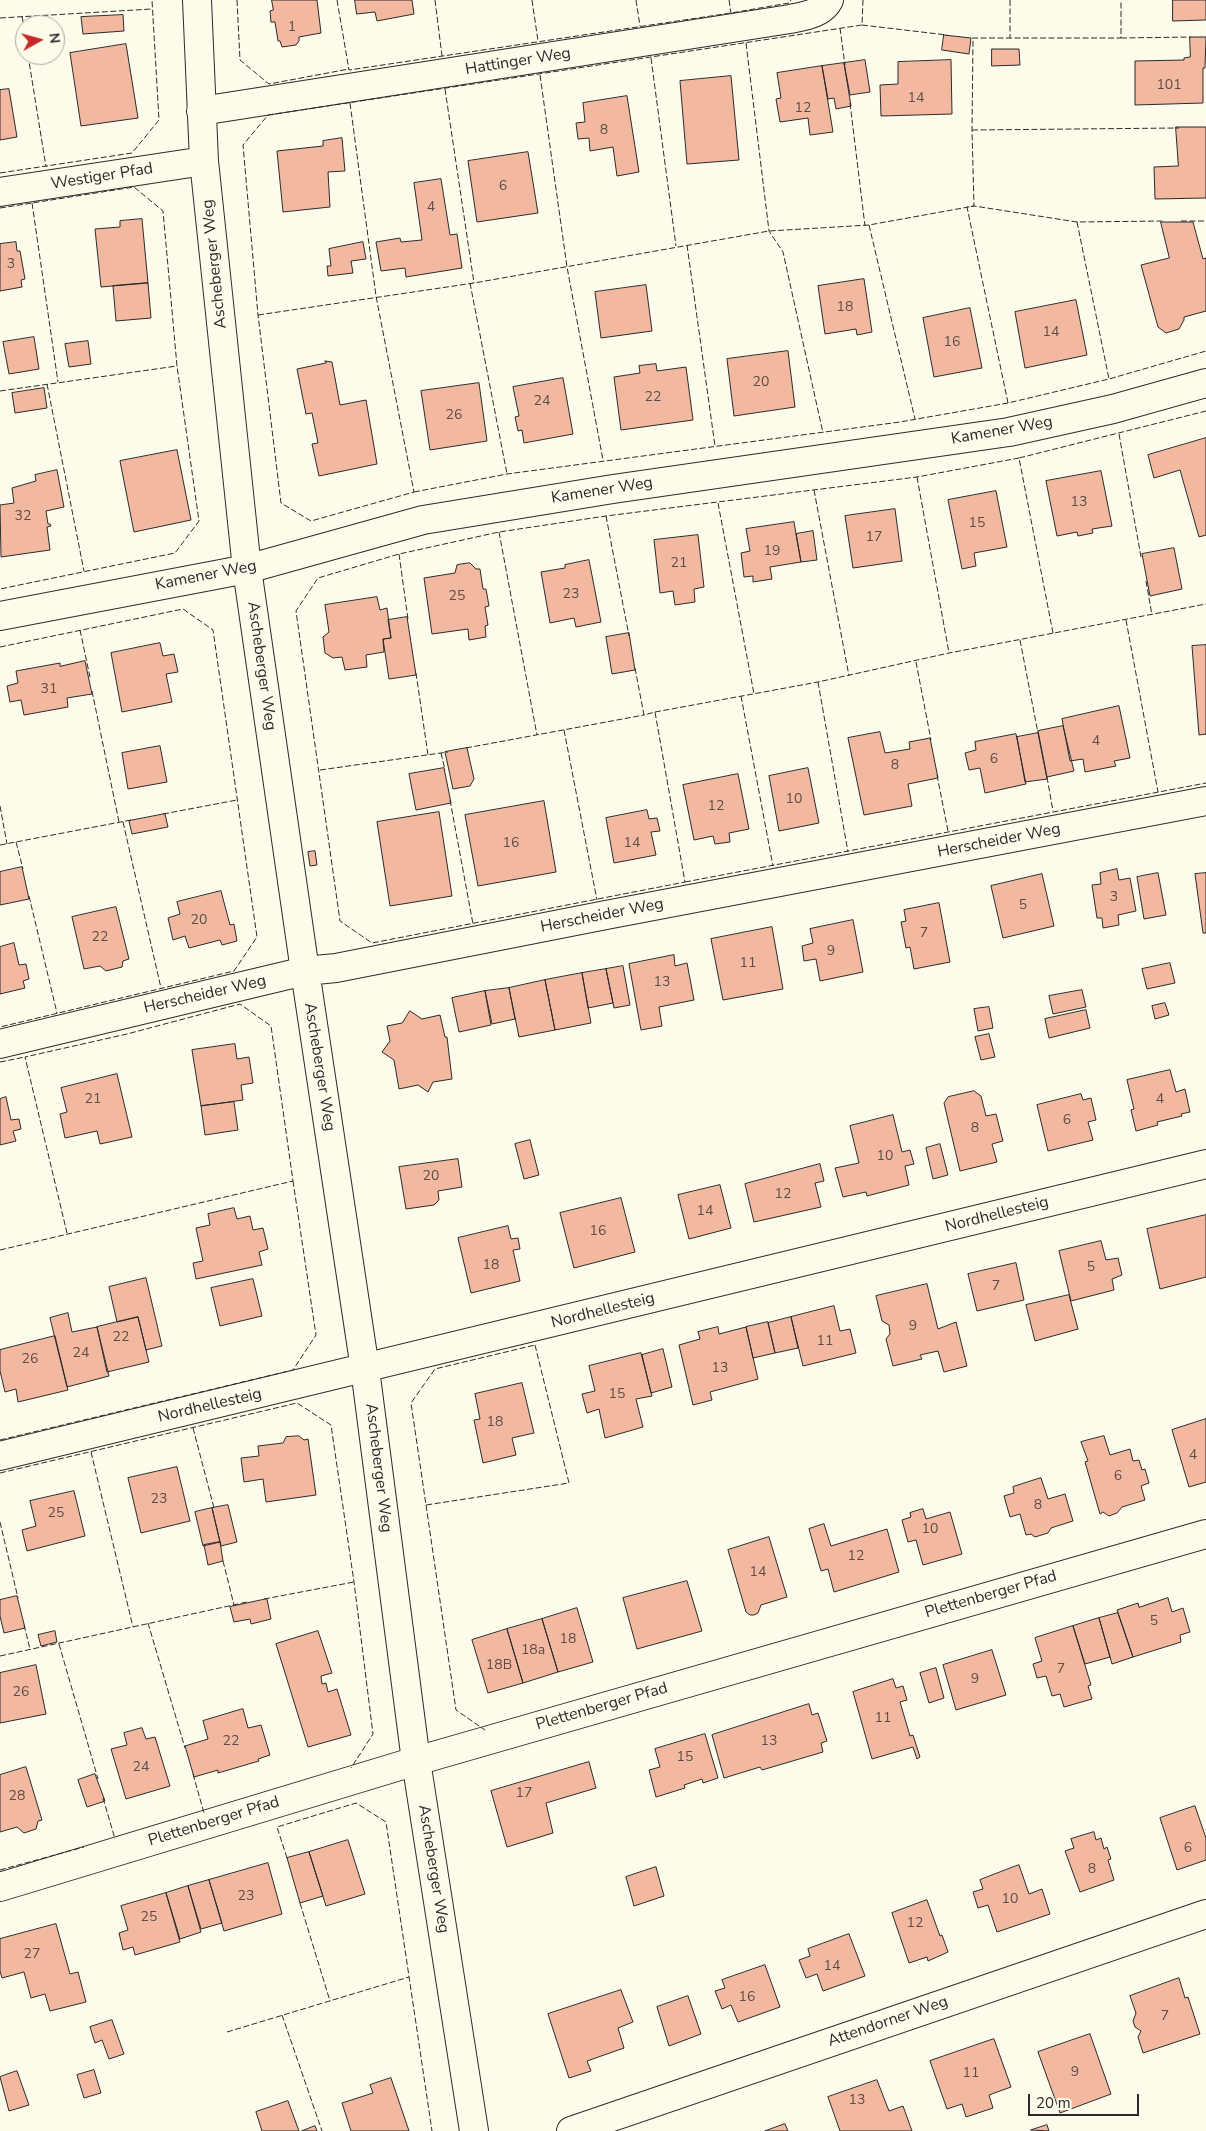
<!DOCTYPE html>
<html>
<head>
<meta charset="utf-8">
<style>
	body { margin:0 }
	#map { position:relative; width:1206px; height:2131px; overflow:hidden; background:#fdfbea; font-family:"Nunito Sans",sans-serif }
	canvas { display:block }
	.north { position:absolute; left:15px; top:15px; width:50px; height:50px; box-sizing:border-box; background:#fdfbea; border:1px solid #a9a89e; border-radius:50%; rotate:83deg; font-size:14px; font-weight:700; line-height:20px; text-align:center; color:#2b2b2b }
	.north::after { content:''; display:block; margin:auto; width:18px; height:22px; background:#c62828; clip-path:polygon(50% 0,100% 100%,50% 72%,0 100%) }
	.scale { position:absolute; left:1028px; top:2094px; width:111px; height:22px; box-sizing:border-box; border:2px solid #2b2b2b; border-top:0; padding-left:6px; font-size:15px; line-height:18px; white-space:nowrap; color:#2b2b2b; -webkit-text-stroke:4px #fdfbea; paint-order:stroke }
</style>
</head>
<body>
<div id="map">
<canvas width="1206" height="2131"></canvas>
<div class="north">N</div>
<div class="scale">20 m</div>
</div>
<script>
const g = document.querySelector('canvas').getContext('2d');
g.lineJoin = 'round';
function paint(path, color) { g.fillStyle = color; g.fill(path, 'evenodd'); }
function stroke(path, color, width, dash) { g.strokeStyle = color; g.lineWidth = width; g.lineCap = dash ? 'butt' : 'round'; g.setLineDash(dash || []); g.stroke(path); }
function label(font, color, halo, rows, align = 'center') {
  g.font = font + ' "Nunito Sans",sans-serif'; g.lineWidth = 4; g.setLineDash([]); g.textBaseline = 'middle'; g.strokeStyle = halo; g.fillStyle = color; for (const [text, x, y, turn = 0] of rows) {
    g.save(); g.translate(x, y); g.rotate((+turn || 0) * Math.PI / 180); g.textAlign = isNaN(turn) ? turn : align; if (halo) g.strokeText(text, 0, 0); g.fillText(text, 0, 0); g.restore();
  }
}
const building = new Path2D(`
	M272 0H317L321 33 299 37V41L296 45 282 47 280 41H278L275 22H271L270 11 273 10Z
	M355 0H412L414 14 377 21 375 12 357 14Z
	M1173 0H1206V20L1173 21Z
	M123 15 124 31 83 34 81 17Z
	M944 35 971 38 969 54 942 50Z
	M1190 37H1206L1205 68H1203V103L1135 105V61L1184 60V58L1190 57Z
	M126 44 138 118 81 126 70 53Z
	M992 49H1019L1020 65 992 66Z
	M865 60 870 92 850 95 844 63Z
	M951 60 952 114 881 116 880 85 898 84V62Z
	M844 63 851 106 836 109 834 98 828 99 822 66Z
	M822 66 833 132 810 135 808 118 780 122 776 99 781 98 777 73Z
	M731 76 739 160 687 164 680 81Z
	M9 89 17 137 0 140V90Z
	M627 96 639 172 617 176 613 147 590 151 589 138 578 139 576 123 585 122 583 103Z
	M1176 127H1206V198L1155 199 1154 167 1178 166Z
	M342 138 345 171 328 172 330 207 283 212 277 151 323 146V141Z
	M528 152 538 213 477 222 468 161Z
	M441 179 450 235 457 234 462 268 406 277 405 268 381 271 376 242 400 238 401 242 422 240 414 183Z
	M142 219 148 283 101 287 95 229 120 227V221Z
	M1161 222H1193L1203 259 1206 258V311L1184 317V320L1179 329 1166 333 1158 327 1141 265 1169 258Z
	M16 242 17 251H20L25 279 21 280 22 287 0 291V244Z
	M363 242 366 259 351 261 353 273 328 276 327 266H331L329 249Z
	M864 279 872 332 857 335 856 329 825 334 818 286Z
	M148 283 151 318 116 321 113 286Z
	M646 285 652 331 601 338 595 292Z
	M1076 300 1087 355 1025 368 1015 312Z
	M970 308 982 368 934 377 923 318Z
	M34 337 39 369 9 374 3 342Z
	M88 341 91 364 69 367 65 344Z
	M788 351 795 407 734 416 727 359Z
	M325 361 332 362 340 405 366 400 377 464 319 476 312 444 318 443 312 413 306 414 297 369 326 363Z
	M656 364 657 371 686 367 693 420 621 430 614 377 640 373 639 366Z
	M563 378 573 434 524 443 522 430 518 431 515 417 519 416 513 387Z
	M479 383 487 441 430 450 421 391Z
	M44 388 47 408 15 413 12 393Z
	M1206 438V535L1199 537 1180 470 1154 478 1148 455Z
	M177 450 191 520 134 532 120 461Z
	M57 470 64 507 46 511 48 524H50L51 526 47 527 50 550 1 557 0 505 14 503 12 488 36 481 35 475Z
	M1101 471 1112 526 1092 529 1093 533 1078 536 1077 532 1057 536 1046 481Z
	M996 491 1007 547 974 553 976 566 962 569 948 500Z
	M895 509 902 561 853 568 845 516Z
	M794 522 801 562 770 567 772 579 753 582V576L744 577 741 553 750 551 746 529Z
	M813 531 817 560 801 562 796 534Z
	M698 535 704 587 694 589 695 602 675 605 673 591 660 593 654 540Z
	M1174 548 1182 589 1150 596 1142 554Z
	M589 560 601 622 576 627 574 618 550 623 541 572 565 568V565Z
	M470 563 476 569H480L483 589H486L489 606 485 607 488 625 485 626 486 637 469 640 468 629 432 634 424 578 455 573 457 565Z
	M377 597 380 610 387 608 391 638 383 639 384 652 366 655 367 667 345 670 342 657 333 658 325 653 323 637 329 632 325 605Z
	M407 617 416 675 389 679 383 639 391 638 388 620Z
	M629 633 635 670 612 674 606 637Z
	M160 643 163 656 174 654 178 672 166 674 172 702 122 712 111 653Z
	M1206 645V734L1199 735 1192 646Z
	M85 661 92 694 67 698 68 707 24 715 21 700 10 702 7 686 18 683 16 671 60 663V666Z
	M1119 706 1130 758 1114 761 1116 766 1085 772 1083 759 1070 761 1062 719Z
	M1063 726 1074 771 1047 777 1038 731Z
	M880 732 885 753 910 749 909 742 930 738 938 778 908 784 912 806 864 815 848 738Z
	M1038 733 1047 779 1025 782 1017 737Z
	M1016 734 1026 784 985 793 980 768 969 770 965 753 976 750 975 742Z
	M160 746 167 782 128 789 122 753Z
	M467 748 474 779 470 786 453 789 445 752Z
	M444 768 451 803 416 810 409 774Z
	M808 768 819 823 779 831 769 776Z
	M738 774 749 829 729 833 730 842 715 844 713 836 694 840 683 785Z
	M544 801 556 872 478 886 465 815Z
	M647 810 649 819 657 818 660 831 651 832 656 855 614 863 606 818Z
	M439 812 452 896 390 906 377 822Z
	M165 814 168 827 132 834 129 821Z
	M315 851 317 865 310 866 308 852Z
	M22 867 29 899 0 905V872Z
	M1117 869 1119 880 1130 878 1136 911 1118 915 1119 925 1103 928 1102 918H1097L1092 885 1101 884 1100 873Z
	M1158 873 1166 915 1144 919 1137 877Z
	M1206 873V933H1203L1195 874Z
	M1042 874 1054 926 1003 938 991 886Z
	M221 891 230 925 234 924 237 941 222 945 220 940 189 948 185 936 173 940 168 918 180 914 177 902Z
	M939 903 950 962 914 969 910 947 906 948 901 922 906 921 904 910Z
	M116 907 129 959 123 961 122 967 106 971 100 966 84 969 72 917Z
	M853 920 863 972 820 981 816 959 804 961 802 946 813 943 810 929Z
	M772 927 783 989 723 1000 711 939Z
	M14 943 19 965 26 964 29 979 23 981 25 988 0 994V947Z
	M674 955 675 966 687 963 694 1000 659 1007 662 1026 641 1030 629 964Z
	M1170 963 1175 983 1147 989 1142 969Z
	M623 966 630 1005 614 1008 606 969Z
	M606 969 613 1003 588 1008 582 973Z
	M582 973 591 1023 555 1030 545 980Z
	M545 980 555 1030 519 1037 509 988Z
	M509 988 515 1019 492 1024 485 991Z
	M1082 990 1086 1007 1053 1014 1049 996Z
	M485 991 491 1025 459 1032 452 998Z
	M1165 1003 1169 1015 1155 1019 1152 1006Z
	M989 1007 993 1028 978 1031 974 1009Z
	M1086 1010 1090 1028 1049 1038 1045 1019Z
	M410 1011 422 1019 440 1015 445 1037H447L452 1079 433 1082 428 1092 418 1085 399 1089 394 1060 382 1052 390 1041 387 1026 402 1023Z
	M989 1034 995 1057 981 1060 975 1037Z
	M235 1044 237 1059 249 1057 253 1083 241 1085 243 1100 201 1106 192 1050Z
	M1170 1070 1176 1092 1185 1089 1190 1112 1181 1114 1182 1116 1157 1122 1158 1125 1136 1131 1131 1110 1134 1109 1127 1080Z
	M117 1074 132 1137 100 1144 97 1131 65 1138 60 1114 67 1112 61 1088Z
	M974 1091 981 1096 986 1116 996 1114 1003 1141 992 1144 997 1162 960 1171 944 1103 948 1097Z
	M1081 1094 1083 1100 1091 1098 1096 1120 1088 1122 1093 1140 1048 1151 1037 1105Z
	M6 1097 11 1120 19 1119 21 1129 13 1131 16 1141 0 1145V1099Z
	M234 1102 238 1130 205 1135 201 1106Z
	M893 1115 902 1152 910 1150 914 1164 905 1166 909 1185 867 1196 866 1192 843 1197 835 1168 859 1163 850 1126Z
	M530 1140 539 1175 524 1179 515 1144Z
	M940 1144 948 1175 933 1179 926 1148Z
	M458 1159 462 1187 438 1191 439 1200 434 1205 406 1209 399 1167Z
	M820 1164 824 1181 815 1183 821 1207 754 1222 745 1184Z
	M720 1185 731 1228 689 1239 678 1195Z
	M621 1198 635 1252 574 1268 560 1213Z
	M234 1208 237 1219 250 1216 253 1230 263 1228 268 1249 259 1252 262 1265 196 1279 193 1263 203 1261 196 1228 210 1225 208 1214Z
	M1206 1215V1277L1160 1289 1147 1229Z
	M508 1226 511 1239 518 1238 520 1249 513 1250 520 1281 471 1293 458 1238Z
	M1101 1241 1106 1260 1118 1258 1122 1275 1112 1279 1114 1290 1071 1301 1059 1251Z
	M1016 1263 1024 1300 977 1311 968 1274Z
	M146 1278 162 1346 146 1350 138 1317 117 1322 109 1287Z
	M253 1279 262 1316 220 1326 211 1288Z
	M927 1284 938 1329 956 1322 967 1366 944 1372 938 1351 920 1355 922 1359 893 1366 886 1339 890 1334 889 1325 882 1321 876 1296Z
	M1069 1295 1078 1329 1035 1341 1026 1305Z
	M834 1306 840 1331 850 1329 856 1353 803 1366 791 1317Z
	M68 1313 72 1332 97 1327 109 1376 67 1387 50 1318Z
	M138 1317 149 1362 107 1372 97 1327Z
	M791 1317 798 1348 775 1353 768 1323Z
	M768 1322 775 1353 753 1358 746 1327Z
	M718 1327 719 1334 746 1327 758 1379 710 1392 712 1400 693 1405 679 1345 700 1339 698 1332Z
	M55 1336 68 1390 18 1402 16 1389 5 1392 0 1371V1350Z
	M663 1349 672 1387 651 1393 642 1355Z
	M641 1353 652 1396 636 1399 643 1427 605 1438 599 1409 587 1413 582 1394 595 1391 589 1366Z
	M522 1383 534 1433 512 1438 516 1455 483 1463 474 1420 480 1419 475 1394Z
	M1206 1419V1482L1189 1487 1172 1430Z
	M299 1436 304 1440 308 1439 316 1495 266 1502 263 1479 244 1482 241 1458 259 1456 258 1446 283 1443 286 1437Z
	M1104 1436 1110 1455 1130 1449 1133 1461 1139 1460 1142 1470 1145 1469 1149 1483 1141 1486 1145 1500 1122 1507 1117 1513 1109 1516 1103 1512 1100 1514 1085 1462 1088 1461 1081 1442Z
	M177 1467 190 1521 141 1533 128 1478Z
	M1041 1478 1048 1499 1065 1494 1073 1521 1051 1528 1048 1533 1035 1537 1031 1534 1026 1535 1020 1514 1010 1517 1004 1496 1014 1493 1013 1487Z
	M74 1491 85 1536 27 1551 22 1530 36 1526 30 1501Z
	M228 1505 237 1542 221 1546 212 1508Z
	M212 1508 220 1542 203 1546 195 1512Z
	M923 1509 926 1519 950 1512 962 1554 923 1565 916 1540 908 1542 902 1520 911 1517 910 1513Z
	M824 1524 831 1546 887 1529 899 1572 834 1592 828 1569 821 1571 809 1529Z
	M769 1537 787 1597 761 1605 758 1613 754 1615H750L746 1612 728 1550Z
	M220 1542 223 1561 208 1565 204 1545Z
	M687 1581 702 1631 637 1649 623 1598Z
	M17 1596 25 1628 4 1633 0 1616V1600Z
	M1168 1598 1172 1612 1183 1608 1190 1632 1180 1635 1181 1642 1133 1657 1117 1610 1138 1603 1139 1607Z
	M267 1599 271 1619 251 1624 250 1619 234 1622 230 1607Z
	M577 1608 593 1662 558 1672 542 1619Z
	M1118 1613 1133 1657 1112 1664 1099 1618Z
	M1099 1618 1110 1657 1085 1664 1073 1626Z
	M542 1619 558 1672 523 1683 507 1629Z
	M1073 1626 1091 1685 1088 1686 1092 1699 1064 1707 1060 1694 1052 1696 1046 1676 1037 1678 1033 1664 1042 1661 1035 1638Z
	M507 1629 523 1683 488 1693 472 1640Z
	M55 1631 57 1642 41 1646 38 1635Z
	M318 1631 332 1673 321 1676 322 1684 326 1683 328 1692 337 1689 351 1735 308 1747 276 1644Z
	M992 1650 1006 1695 956 1710 943 1665Z
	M36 1665 46 1714 0 1723V1673Z
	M936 1668 944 1698 929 1703 920 1673Z
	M893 1679 896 1688 903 1686 907 1700 900 1702 910 1736 913 1735 920 1757 917 1759 913 1747 872 1759 853 1692Z
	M809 1704 812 1715 818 1713 827 1741 821 1743 823 1752 762 1770 760 1767 724 1778 712 1735Z
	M243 1709 248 1728 261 1725 270 1755 258 1759 259 1761 218 1773V1770L194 1777 185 1746 208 1739 203 1721Z
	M142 1728 146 1739 155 1737 170 1786 126 1799 111 1749 127 1745 124 1733Z
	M705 1734 718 1778 703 1783 702 1779 684 1785 685 1788 656 1797 649 1770 660 1767 655 1749Z
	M589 1762 596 1788 546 1803 553 1833 507 1847 491 1791Z
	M26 1767 42 1820 38 1821 36 1829 24 1833 17 1827 0 1832V1775Z
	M95 1774 105 1801 87 1807 78 1780Z
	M1195 1806 1206 1838V1860L1177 1870 1160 1818Z
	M1094 1832 1096 1840 1101 1838 1104 1849 1107 1847 1111 1859 1108 1860 1114 1880 1080 1892 1065 1851 1074 1848 1071 1839Z
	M348 1840 365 1894 326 1906 309 1852Z
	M309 1852 323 1896 300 1903 287 1858Z
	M268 1863 282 1914 224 1931 209 1880Z
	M1019 1865 1029 1894 1042 1889 1050 1914 997 1932 988 1905 978 1908 973 1892 983 1889 980 1880Z
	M656 1867 664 1896 634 1906 626 1877Z
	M209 1880 222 1923 201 1929 188 1886Z
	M188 1886 201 1932 180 1939 166 1893Z
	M166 1893 180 1942 135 1955 133 1947 123 1950 119 1933 128 1930 121 1906Z
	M927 1900 940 1936 942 1935 948 1952 928 1961 927 1957 909 1963 892 1913Z
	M56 1924 70 1974 78 1972 86 2002 50 2011 45 1994 31 1998 24 1972 2 1978 0 1971V1939Z
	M849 1934 865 1976 823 1991 817 1974 806 1978 799 1960 810 1956 808 1949Z
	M765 1965 780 2007 738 2022 731 2005 722 2009 715 1991 725 1988 722 1980Z
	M1179 1978 1185 1998 1188 1997 1200 2034 1143 2053 1138 2037 1141 2031 1135 2027 1133 2021 1136 2013 1130 1996Z
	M621 1990 633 2022 618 2028 624 2048 587 2061 591 2071 569 2078 548 2014Z
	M688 1996 701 2034 669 2046 657 2007Z
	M112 2020 124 2054 109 2059 102 2040 95 2043 90 2027Z
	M1090 2034 1111 2094 1060 2113 1038 2052Z
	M994 2039 1011 2087 989 2095 993 2108 966 2117 962 2104 947 2109 930 2061Z
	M94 2070 101 2093 84 2098 77 2075Z
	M17 2071 29 2105 9 2111 0 2077Z
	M391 2078 409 2131H351L342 2103 373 2093 370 2085Z
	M877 2080 889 2111 903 2106 912 2131H840L828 2097Z
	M288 2101 299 2131H262L256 2112Z
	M785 2124 788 2131H765Z
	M1047 2125 1049 2131 1031 2130Z
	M315 2126 317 2131H302Z`);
const minor = new Path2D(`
	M197 0 204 161 247 569 305 971 365 1369 416 1761 474 2131
	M201 111 790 19C804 16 822 14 829 0
	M0 192 204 161
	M0 616 247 569 423 520 613 489 1009 432 1113 409 1206 383
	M0 1044 305 971 336 968 606 915 1206 801
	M0 1456 1206 1164
	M0 1887 416 1761 1206 1534
	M571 2131 1206 1914`);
const fence = new Path2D(`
	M237 0 240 60 269 84 349 69
	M337 0 349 70 731 13 789 3 791 0
	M435 0 442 56
	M532 0 538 41
	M636 0 640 26
	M729 0 731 13
	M1010 0V38
	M22 16 25 33
	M0 18 152 9
	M862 25 947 35
	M840 28 845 65
	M972 38H1121V0
	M1121 38 1191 37
	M746 43 769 231 783 252 823 433
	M28 55 46 167
	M651 58 676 246
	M540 75 567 267 603 460
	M445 89 474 283
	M350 103 376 296 414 492 311 521 281 503 258 315 243 145 268 115 862 25 863 0
	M850 103 865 226
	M972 130 1179 128
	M0 173 132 153 159 120 152 0
	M32 203 58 382
	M0 208 134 187 163 211 177 366 199 521 175 553 0 589
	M1181 221H1206
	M1077 222 1109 379
	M869 225 915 419
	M687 245 715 446
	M470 283 507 474
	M258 315 474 283 769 231 869 225 974 206 972 130 973 39
	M47 384 84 571
	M0 391 177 366
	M1008 403 967 207 974 206 1077 222 1164 221
	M1119 434 1141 557
	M917 477 949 653
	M814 490 849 676
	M414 492 507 474 900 422 1008 403 1109 379 1206 351
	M718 503 754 694
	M606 516 629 636
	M499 532 537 735
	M399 554 408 619
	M1146 581 1152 615
	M1126 620 1158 792
	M80 630 90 677
	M1053 633 1019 458 1206 411
	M1020 640 1038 733
	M0 647 183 609 213 630 257 937 234 971 0 1027
	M916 662 931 740
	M635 668 644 715 655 712 685 882 372 943 340 921 296 611 318 578 399 554 499 532 606 516 917 477 1019 458
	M416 673 428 755
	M818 682 848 852
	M92 691 119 822
	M741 696 773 866
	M655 712 818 682 949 653 1206 604
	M564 730 597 900
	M466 748 644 715
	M441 753 445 770
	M320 770 448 752
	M937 775 948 831
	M1047 777 1053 811
	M450 800 473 924
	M0 806 7 844
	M163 814 237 800
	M123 822 161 988
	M16 842 23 869
	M0 845 131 820
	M685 882 1206 783
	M29 896 57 1013
	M0 1062 25 1057
	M0 1250 293 1181 271 1026 240 1004 127 1034 25 1057 67 1233
	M535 1345 569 1483 426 1505 411 1403 435 1369Z
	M193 1428 214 1508
	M0 1440 293 1370 316 1335 293 1181
	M91 1452 133 1627
	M0 1473 297 1403 331 1425 354 1582 373 1734 351 1768
	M426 1505 456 1710 485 1730
	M0 1522 18 1598
	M223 1561 234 1605
	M264 1599 354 1582
	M148 1623 185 1748
	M24 1625 30 1649
	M59 1644 98 1779
	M0 1656 247 1602
	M193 1774 204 1813
	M103 1798 115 1839
	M287 1858 277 1827 356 1803 386 1822 432 2131
	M0 1870 84 1847
	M300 1903 330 2001
	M282 2015 322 2131
	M227 2032 409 1977`);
const numberNames = [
	["1",292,28],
	["101",1169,86],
	["14",916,99],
	["12",803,109],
	["8",604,131],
	["6",503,187],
	["4",431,208],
	["3",11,265],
	["18",845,308],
	["14",1051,333],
	["16",952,343],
	["20",761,383],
	["22",653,398],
	["24",542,402],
	["26",454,416],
	["13",1079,503],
	["32",23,517],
	["15",977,524],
	["17",874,538],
	["19",772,552],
	["21",679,564],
	["23",571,595],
	["25",457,597],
	["31",49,690],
	["4",1096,742],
	["6",994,760],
	["8",895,766],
	["10",794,800],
	["12",716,807],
	["16",511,844],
	["14",632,844],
	["3",1114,898],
	["5",1023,906],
	["20",199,921],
	["7",924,934],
	["22",100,938],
	["9",831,952],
	["11",748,964],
	["13",662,983],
	["21",93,1100],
	["4",1160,1100],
	["6",1067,1121],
	["8",975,1129],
	["10",885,1157],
	["20",431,1177],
	["12",783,1195],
	["14",705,1212],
	["16",598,1232],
	["18",491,1266],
	["5",1091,1268],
	["7",996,1287],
	["9",913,1327],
	["22",121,1338],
	["11",825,1342],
	["24",81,1354],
	["26",30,1360],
	["13",720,1369],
	["15",617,1395],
	["18",495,1423],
	["4",1193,1456],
	["6",1118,1477],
	["23",159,1500],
	["8",1038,1506],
	["25",56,1514],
	["10",930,1530],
	["12",856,1557],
	["14",758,1573],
	["5",1154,1622],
	["18",568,1640],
	["18a",533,1651],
	["18B",499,1666],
	["7",1061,1670],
	["9",975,1680],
	["26",21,1693],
	["11",883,1719],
	["22",231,1742],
	["13",769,1742],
	["15",685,1758],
	["24",141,1768],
	["17",524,1794],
	["28",17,1797],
	["6",1188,1849],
	["8",1092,1870],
	["23",246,1897],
	["10",1010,1900],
	["25",149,1918],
	["12",915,1924],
	["27",32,1955],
	["14",832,1967],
	["16",747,1998],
	["7",1165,2017],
	["9",1075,2073],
	["11",971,2074],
	["13",857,2101]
];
const streetNames = [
	["Hattinger Weg",518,62,-9],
	["Westiger Pfad",102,177,-9],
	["Ascheberger Weg",215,264,-96],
	["Kamener Weg",1002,431,-10],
	["Kamener Weg",602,491,-9],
	["Kamener Weg",206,576,-11],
	["Ascheberger Weg",261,666,82],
	["Herscheider Weg",999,841,-11],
	["Herscheider Weg",602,916,-11],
	["Herscheider Weg",205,995,-13],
	["Ascheberger Weg",319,1067,81],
	["Nordhellesteig",997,1215,-14],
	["Nordhellesteig",603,1311,-14],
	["Nordhellesteig",210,1406,-13],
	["Ascheberger Weg",378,1468,83],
	["Plettenberger Pfad",991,1595,-16],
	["Plettenberger Pfad",602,1707,-16],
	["Plettenberger Pfad",214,1822,-17],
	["Ascheberger Weg",433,1869,81],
	["Attendorner Weg",888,2022,-19]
];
paint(building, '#f2b8a0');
stroke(building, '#2b2b2b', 1);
stroke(minor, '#2b2b2b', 30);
stroke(minor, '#fdfbea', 28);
stroke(fence, '#2b2b2b', 1, [6, 2.5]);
label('14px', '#5d4e48', null, numberNames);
label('16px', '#2b2b2b', '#fdfbea', streetNames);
</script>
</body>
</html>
